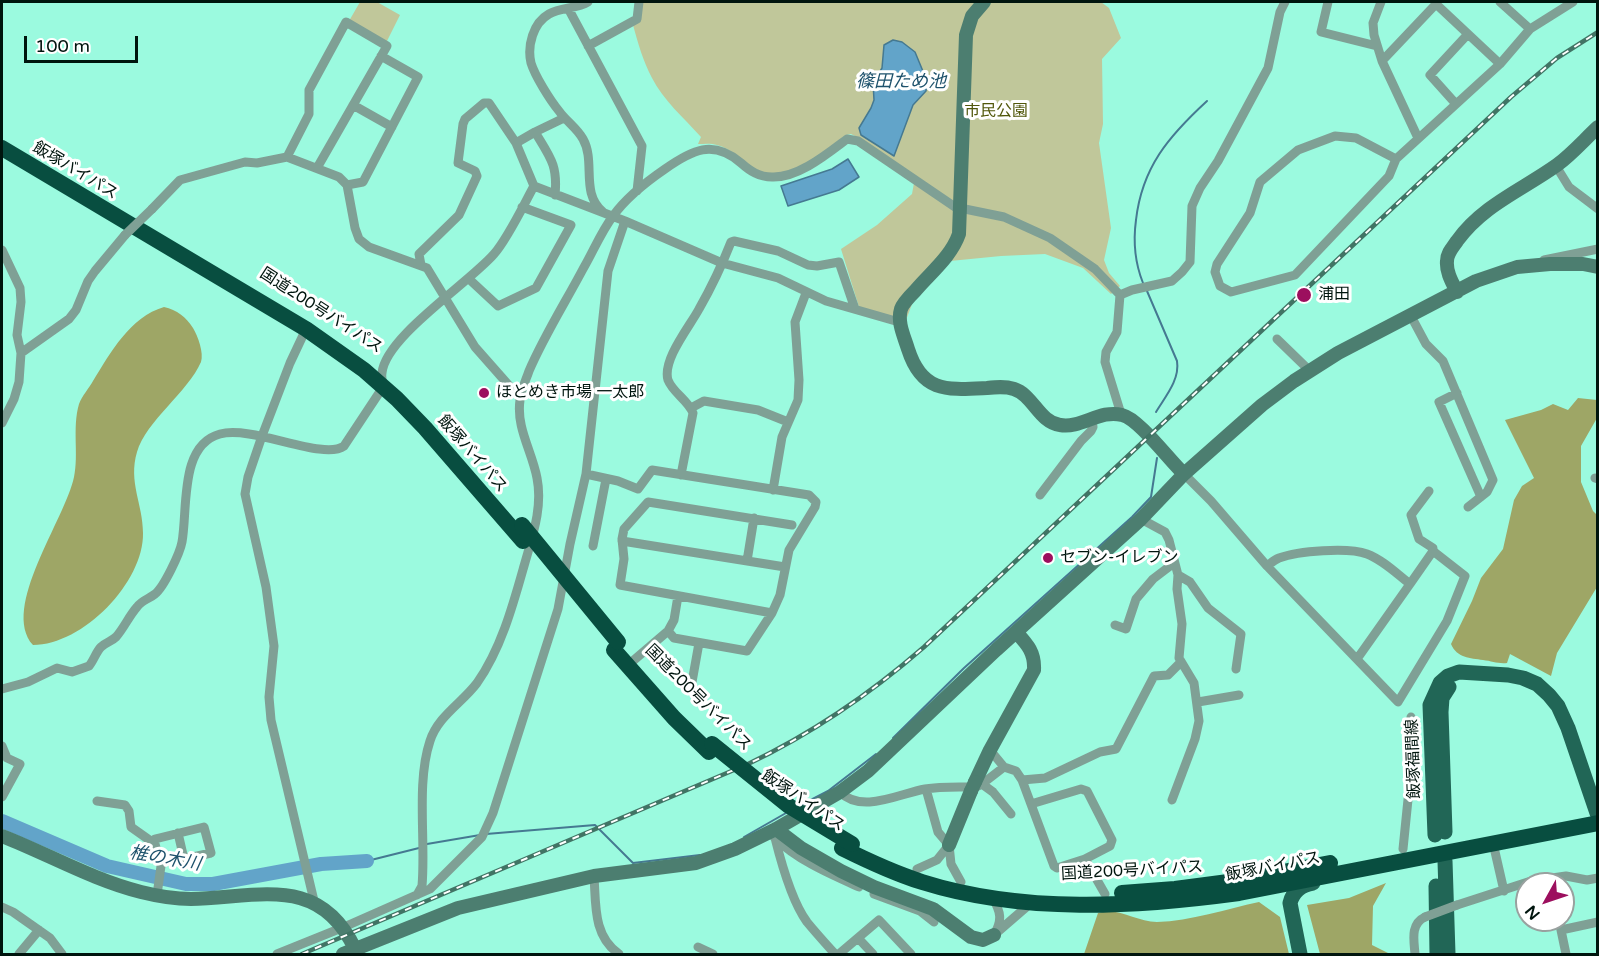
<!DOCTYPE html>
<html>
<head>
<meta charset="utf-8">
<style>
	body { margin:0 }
	#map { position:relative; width:1599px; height:956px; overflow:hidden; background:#9bfadf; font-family:"Varela Round",sans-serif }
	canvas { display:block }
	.frame { position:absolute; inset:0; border:3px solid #00150e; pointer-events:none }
	.north { position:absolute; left:1515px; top:872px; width:60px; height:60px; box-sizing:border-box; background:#fff; border:2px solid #99a19f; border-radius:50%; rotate:230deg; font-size:16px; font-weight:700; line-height:24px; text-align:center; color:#00150e }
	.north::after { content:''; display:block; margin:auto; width:21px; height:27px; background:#9c0f5e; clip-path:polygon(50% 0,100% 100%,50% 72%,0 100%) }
	.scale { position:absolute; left:24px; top:36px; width:114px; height:27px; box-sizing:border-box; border:3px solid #00150e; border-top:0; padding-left:8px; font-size:18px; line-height:21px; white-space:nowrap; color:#00150e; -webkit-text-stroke:4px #fff; paint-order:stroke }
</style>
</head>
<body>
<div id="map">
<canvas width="1599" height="956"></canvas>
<div class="frame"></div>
<div class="north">N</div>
<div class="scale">100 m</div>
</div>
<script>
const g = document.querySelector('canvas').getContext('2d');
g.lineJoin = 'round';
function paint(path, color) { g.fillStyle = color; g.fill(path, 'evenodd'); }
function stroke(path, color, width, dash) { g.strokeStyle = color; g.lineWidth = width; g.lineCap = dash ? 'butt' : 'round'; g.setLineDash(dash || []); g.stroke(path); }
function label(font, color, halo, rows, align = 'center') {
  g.font = font + ' "Varela Round","Noto Sans JP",sans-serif'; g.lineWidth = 6; g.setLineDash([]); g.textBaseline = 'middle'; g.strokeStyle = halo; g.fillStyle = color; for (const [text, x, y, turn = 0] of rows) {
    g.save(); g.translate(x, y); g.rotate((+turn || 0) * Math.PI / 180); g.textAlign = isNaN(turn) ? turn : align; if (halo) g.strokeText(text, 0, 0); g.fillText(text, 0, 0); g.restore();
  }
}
const green = new Path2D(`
	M360 2H377L400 15 386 43 349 21Z
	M642 2H1101L1109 8 1121 38 1102 59 1103 124 1099 143 1111 228 1104 260 1109 273 1120 286 1111 294 1083 268 1045 254 1001 256 950 261 914 299 906 320 859 307 841 249 877 225 912 194 914 183 857 137 851 134 846 135C825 151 783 186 755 170 743 163 732 148 717 145 711 143 704 144 698 144L701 137C684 118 663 100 652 78 643 61 638 43 633 25Z`);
const forest = new Path2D(`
	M164 307C177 310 186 317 193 328 198 336 204 353 201 362 188 392 146 421 137 452 128 482 143 504 143 533 144 582 83 645 33 645 0 608 65 520 74 477 79 454 72 428 79 404 82 396 89 388 93 381 111 352 130 317 164 307Z
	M1578 398 1597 400V418L1581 446V482L1593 511 1597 515V587L1557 653 1551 676 1510 654 1507 663C1498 664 1492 661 1483 660 1470 658 1457 658 1451 644L1472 601 1481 578 1503 549 1514 500 1522 486 1534 478 1505 420 1541 410 1553 404 1568 410Z
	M1386 883 1373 906 1372 945 1390 954H1320L1307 905 1349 898Z
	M1259 902 1280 917 1289 954H1084L1098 913C1118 906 1136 922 1157 922 1191 921 1226 909 1259 902Z`);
const water = new Path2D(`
	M893 40 902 42 915 52 927 81 926 91 913 105 894 156 861 135 859 128 871 108 874 100 873 83 882 68 884 45Z
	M848 159 859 177 839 190 788 206 781 186 832 169Z`);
const stream = new Path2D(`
	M1143 283C1135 263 1133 242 1136 220 1142 167 1169 136 1207 101
	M1147 291 1177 361C1180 380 1165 397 1156 412
	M893 738 964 668 1132 517 1151 497 1157 458
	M801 805 828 791 876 754
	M486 834 595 825 633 863 700 855
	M744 837 786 813
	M427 844 480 835
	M367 861 419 848`);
const river = new Path2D(`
	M2 821 107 866 186 884H213L321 864 367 861`);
const street = new Path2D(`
	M588 2C577 9 561 7 549 14 533 23 527 46 531 63 535 76 550 100 559 111 566 121 577 128 583 139 596 162 580 193 603 212
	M1328 2 1321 32 1377 46
	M1381 2 1373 23 1374 35 1382 61 1418 138
	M1500 2 1530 29
	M568 8 642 146 637 191
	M588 46 637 19 639 2
	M1382 61 1436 4 1500 64
	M1456 104 1430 75 1468 34
	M353 105 392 127
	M1335 136 1356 138 1396 159 1389 176 1295 275 1231 292 1220 286 1215 272 1217 264 1250 213 1260 182 1298 150Z
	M516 143 535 132
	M287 157 309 114V90L346 22 387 46 317 168
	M1396 159 1500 64 1530 29 1573 2
	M1556 166 1569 187 1598 209
	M347 185 363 182 418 77 381 56
	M555 195C558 165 550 157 535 132L564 118
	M152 209 180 180 245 162 257 163 287 157 339 177 347 185 355 228 359 239 369 247 427 268 475 347 520 398
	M2 250 20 288 21 302 17 335 21 353 19 382 14 399 2 423
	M1544 260 1598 249
	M421 265 419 254 459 215 477 176 475 171 458 163 463 124 465 119 484 103H489L516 143 534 186
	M469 279 498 306 536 288 571 225 522 207
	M1120 295 1132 290 1172 281 1182 272 1190 262 1192 206 1200 188 1218 161 1268 68 1280 12 1285 2
	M1411 316 1426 344 1443 361 1493 480 1487 492 1468 507
	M306 329 290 363 262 436 248 477 245 494 266 587 274 646 269 697 271 720 315 905
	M1277 339 1310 371
	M21 353 69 319 76 310 88 281 95 271 125 235
	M1457 393 1439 402 1481 497
	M691 408 704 401 758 410 788 422
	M586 474 618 481 638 489 652 470 809 495 816 502 815 507 789 550 780 595 772 613 747 651 674 638 668 631 634 660
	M1184 474 1211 501 1267 566 1398 702 1447 621 1465 576 1433 551 1410 584C1397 574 1383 560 1367 554 1348 547 1298 551 1279 558 1274 560 1271 563 1267 566
	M681 475 693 413C688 400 673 393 668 380 662 360 690 326 699 309 711 288 722 265 731 242L734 241 778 251 808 265 817 266 839 262 855 309
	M1595 478 1598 479
	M773 490 782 437 798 400 799 380 795 322 806 293
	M1429 491 1411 515 1419 539 1433 548V551
	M1040 495 1081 441 1091 431 1093 427 1092 419
	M1141 519 1165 532 1169 540 1178 575 1190 582 1208 608 1241 634 1236 669
	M622 541 785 567
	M593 546 606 479
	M747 561 754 518
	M772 613 620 585 624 559 622 539 624 529 648 502 792 525
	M1115 625 1126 629 1136 599 1153 579 1174 563
	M668 631 674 620 678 596
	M1357 659 1410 584
	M692 682 699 643
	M2 689 28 682 57 668 72 672 89 666C94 660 96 652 101 647 106 642 112 641 116 637 124 628 129 616 137 607 142 600 149 599 155 594 164 587 180 553 182 542 188 509 179 445 220 434 253 425 323 461 344 446L383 387C383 383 381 378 382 373 385 337 469 283 494 254 508 238 523 206 534 186L625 221 722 263 778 278 826 301 899 322
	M1198 702 1239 695
	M2 746 7 758 20 764 2 797
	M990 750 1004 767 1016 771 1022 780 1054 866 1057 868 1085 859
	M1022 780 1045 778 1100 752 1116 749 1154 676 1168 675 1181 662
	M982 784 993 792 1011 814
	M926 789 938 832 949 845 951 864 961 882
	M840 792C862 814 898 794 925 789 942 786 959 787 976 787L982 784 1004 767
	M1172 800 1195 739 1199 721 1194 683 1179 658 1182 624 1177 589 1178 575
	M97 801 125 805 129 811 131 827 155 844 161 866 157 895
	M1031 804 1081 789 1087 791 1112 840 1110 846 1085 859 1105 894
	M774 837C797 860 830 874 859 887
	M775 838C781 862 793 903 807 922 816 933 826 944 835 954
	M1493 843 1504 891
	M155 844V839L204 827 211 853 184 859 178 833
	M1403 849 1412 760 1411 717
	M917 869 937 860 949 845
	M594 876C596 905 593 936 619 954
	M874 894 920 911 934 922
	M417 895 422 886C426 841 416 783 430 741 438 716 462 703 477 683 501 649 513 605 524 566 532 537 543 508 537 478 532 451 516 428 520 400 521 390 526 380 529 371 544 336 565 303 583 269 593 252 601 232 613 216 626 198 646 182 665 169 692 150 713 139 741 163 750 171 759 177 772 177 798 178 827 154 847 139L858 141 955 207 1004 217 1050 238 1095 269 1120 295 1117 332 1106 352 1105 362 1121 414
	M993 899C1001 912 1002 920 995 933
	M1457 905 1531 881 1566 876 1587 880 1598 878
	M2 907 13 912 50 938 62 954
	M1559 920 1561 930 1598 922
	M1561 930 1566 954
	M994 935 1031 903
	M858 938 873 954
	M698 947 713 954
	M19 954 39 930
	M277 954 344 927 430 889 482 837 493 813 558 609 570 544 586 474 608 271 625 221
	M839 954 879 920 911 954
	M1415 954C1414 941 1410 924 1425 917`);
const secondary = new Path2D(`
	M984 2 972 16 966 35 959 234C951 257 930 273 915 291 910 296 903 303 901 309 897 322 904 336 908 349 922 393 947 390 987 388 996 387 1005 386 1014 389 1033 395 1039 422 1060 425 1081 429 1100 409 1122 415 1139 419 1169 460 1184 474
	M1457 292C1452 282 1446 272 1447 261 1447 253 1453 247 1457 241 1483 205 1522 190 1557 165 1572 154 1584 140 1598 127
	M975 782 990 750 1034 670C1035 652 1027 644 1016 632
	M776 829 801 848 841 871 874 887 933 909 971 937 983 940 994 935
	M2 836C48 854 93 880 141 892 157 896 175 899 191 899 257 898 319 873 355 949
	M949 845 971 791
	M343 954 458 908 594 876 696 863 735 849 776 829 840 792 868 771 996 650 1141 519 1184 474 1262 405 1294 381 1338 353 1476 281 1517 267 1550 264H1583L1598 267`);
const primary = new Path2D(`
	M1445 832 1441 712 1442 698 1449 687
	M1435 835 1430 705 1440 683 1448 676 1459 672 1508 675 1523 678 1537 684 1549 695 1558 706 1568 728 1597 813
	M1445 861 1448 954
	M1436 886 1437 954
	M1290 903C1293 891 1301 885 1313 883
	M1290 903 1300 954`);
const highway = new Path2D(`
	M2 148 306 329 364 370 397 399 425 428 523 541
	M614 650 674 718 709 752
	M842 848C868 861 894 873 922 882 1024 914 1135 907 1239 893L1598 823
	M1122 893 1175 889 1236 881 1330 863`);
const rail = new Path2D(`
	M302 954 748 764C813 733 870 694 924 647L1511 97 1557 58 1598 32`);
const streetBridge = new Path2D(`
	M125 235 152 209
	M1425 917 1457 905`);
const secondaryBridge = new Path2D(`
	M971 791 975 782`);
const highwayBridge = new Path2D(`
	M522 525 618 642
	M712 744 789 806 852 844`);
const markers = [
	[1304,295,8,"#9c0f5e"],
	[484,393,6,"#9c0f5e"],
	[1048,558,6,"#9c0f5e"]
];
const parkNames = [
	["市民公園",996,112]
];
const streetNames = [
	["飯塚バイパス",75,171,31],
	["国道200号バイパス",321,311,33],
	["飯塚バイパス",472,454,49],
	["国道200号バイパス",698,698,45],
	["飯塚福間線",1414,759,-92],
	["飯塚バイパス",803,801,34],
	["飯塚バイパス",1273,867,-11],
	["国道200号バイパス",1132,871,-3]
];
const poiNames = [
	["浦田",1318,295],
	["ほとめき市場 一太郎",496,393],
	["セブン-イレブン",1060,558]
];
const waterNames = [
	["篠田ため池",901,82],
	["椎の木川",165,859,10]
];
paint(green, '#c0c79a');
paint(forest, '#9ea666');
paint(water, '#62a4c9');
stroke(water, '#457991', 1.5);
stroke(stream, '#457991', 2);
stroke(river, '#62a4c9', 14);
stroke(street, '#7fa095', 9);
stroke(secondary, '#4c7e70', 14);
stroke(primary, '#216656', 15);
stroke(highway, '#084e40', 16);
stroke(rail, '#417465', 4.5);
stroke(rail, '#fff', 2, [7]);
stroke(streetBridge, '#7fa095', 9);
stroke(secondaryBridge, '#4c7e70', 14);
stroke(highwayBridge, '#084e40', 16);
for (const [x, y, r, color] of markers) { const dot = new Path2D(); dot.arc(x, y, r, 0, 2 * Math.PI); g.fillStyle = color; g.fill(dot); stroke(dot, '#fff', 2); }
label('16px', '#51570b', '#fff', parkNames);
label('16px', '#00150e', '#fff', streetNames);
label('16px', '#00150e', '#fff', poiNames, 'left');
label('italic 18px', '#1e526c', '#fff', waterNames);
</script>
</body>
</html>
